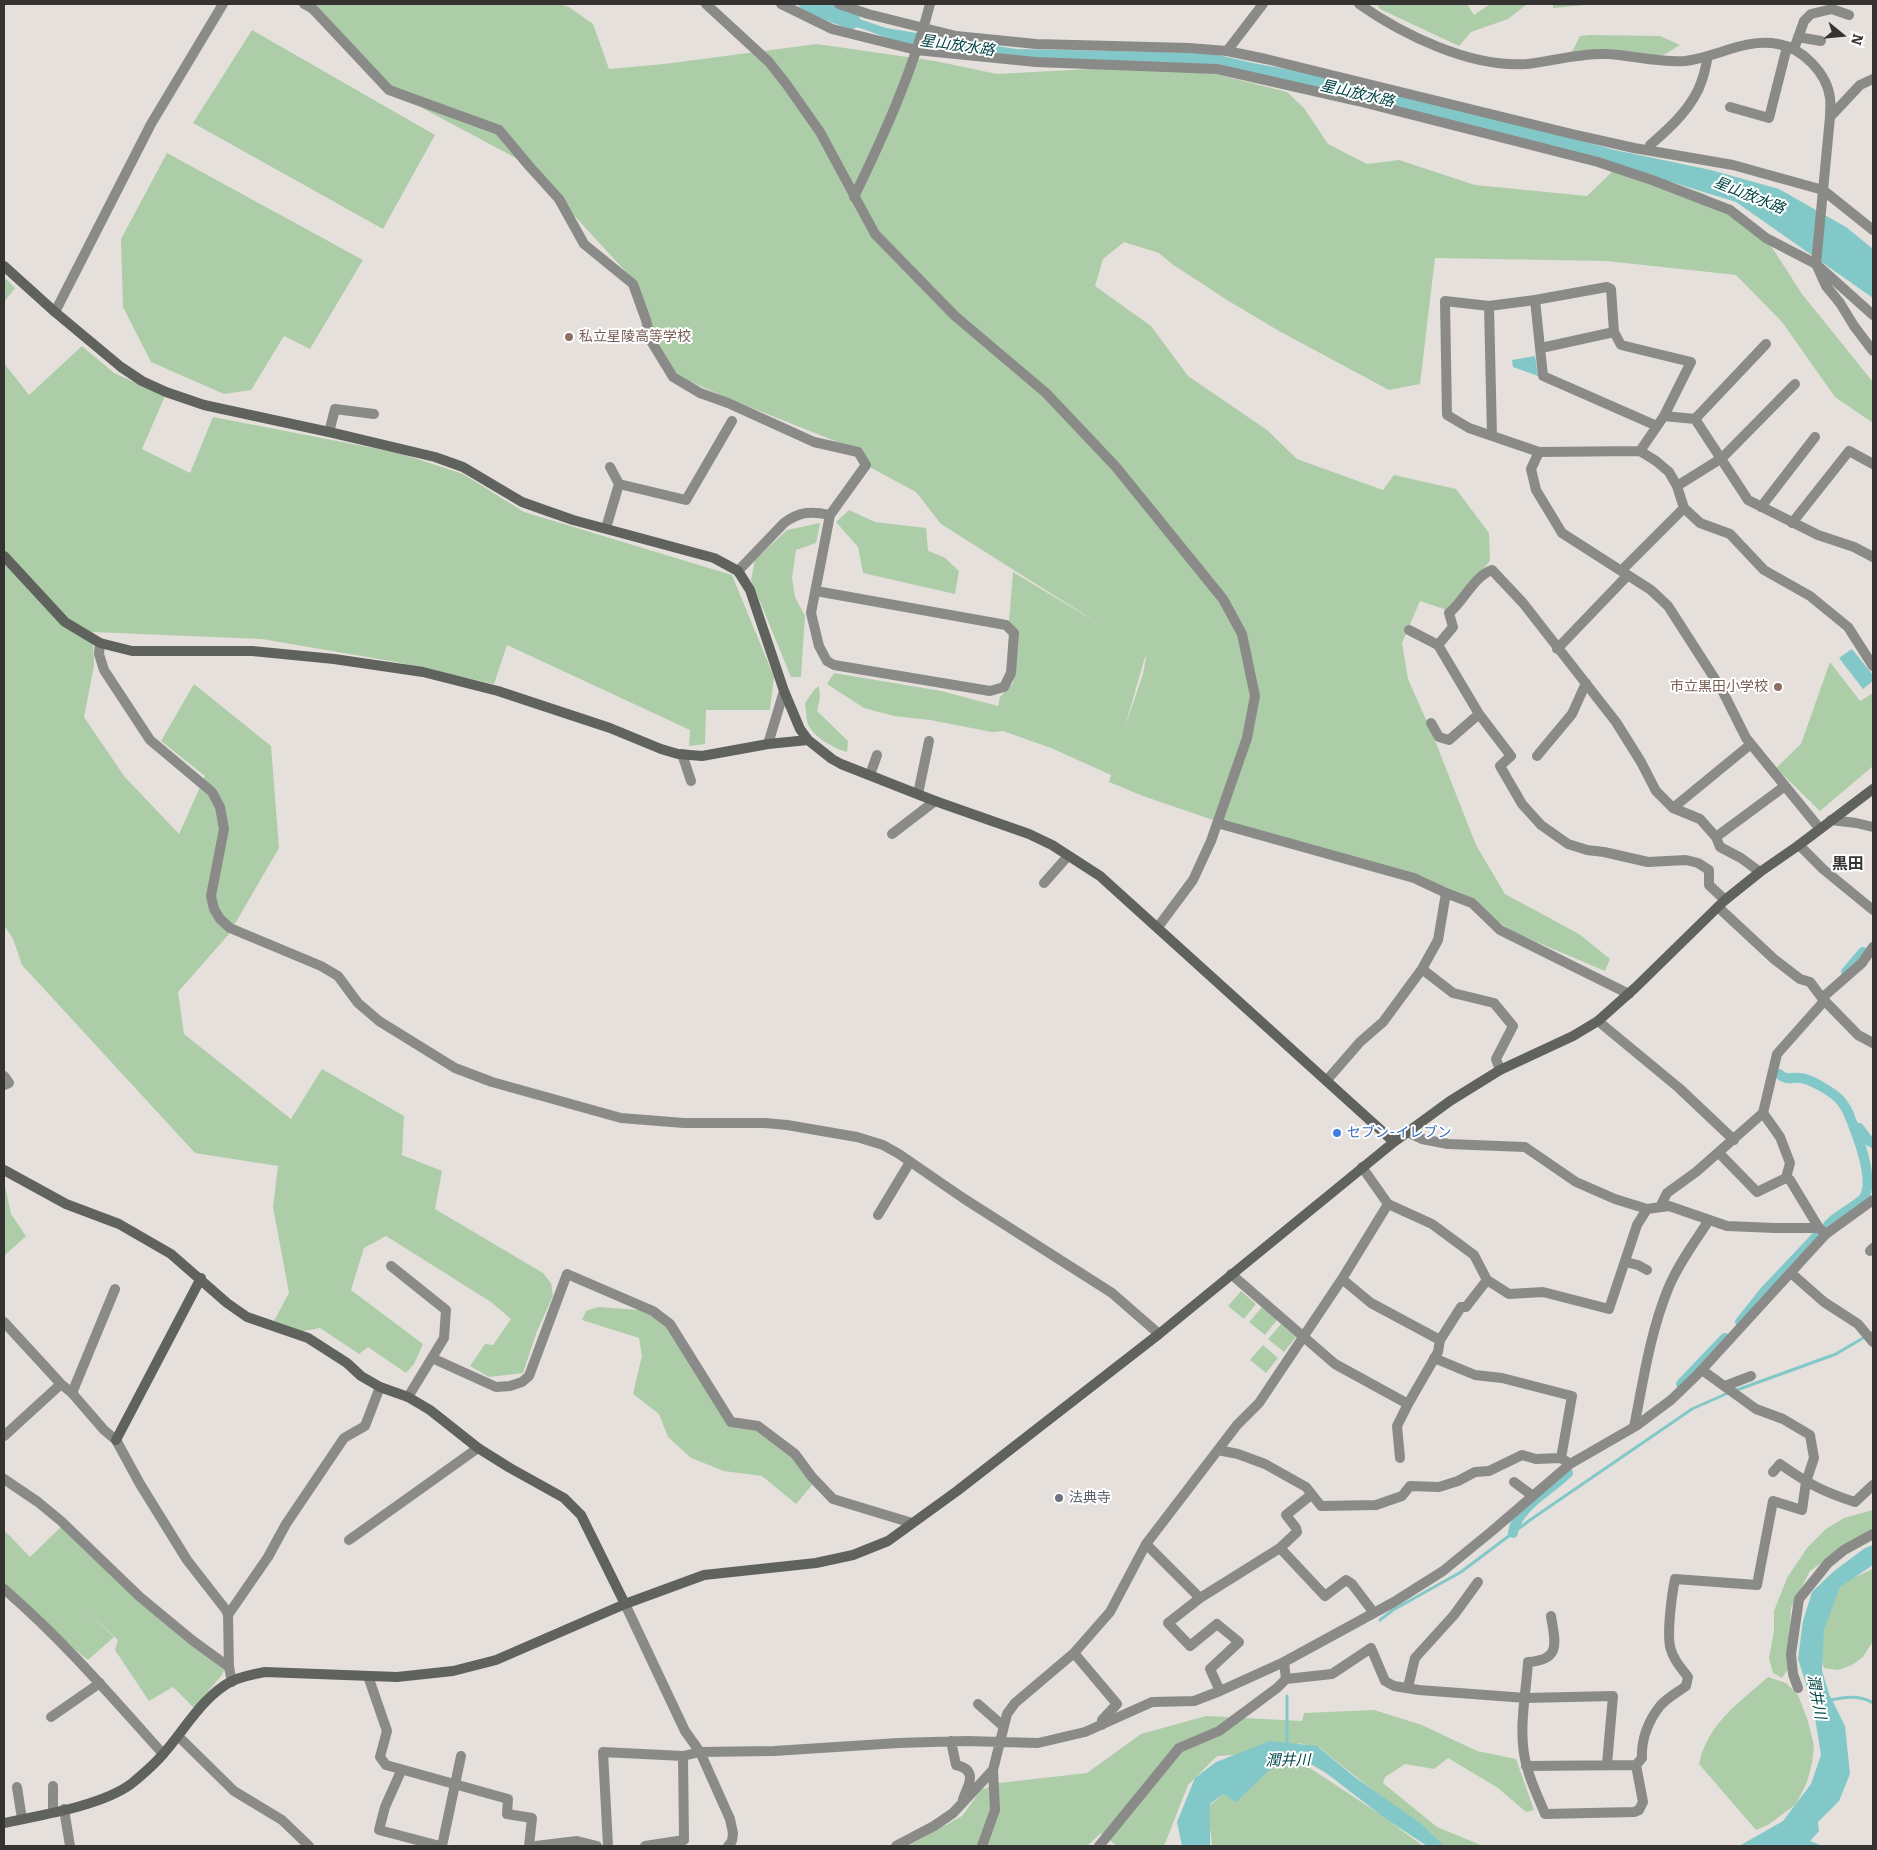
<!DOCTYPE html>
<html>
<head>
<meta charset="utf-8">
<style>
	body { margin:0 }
	#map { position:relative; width:1877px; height:1850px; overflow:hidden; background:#e5e0db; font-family:Bitter,serif }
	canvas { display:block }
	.frame { position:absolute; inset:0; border:5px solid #353331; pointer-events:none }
	.north { position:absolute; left:1817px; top:10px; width:50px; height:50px; -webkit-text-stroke:4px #fff; paint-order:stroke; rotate:107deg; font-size:14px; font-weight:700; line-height:20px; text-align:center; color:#353331 }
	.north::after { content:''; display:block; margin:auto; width:18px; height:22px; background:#353331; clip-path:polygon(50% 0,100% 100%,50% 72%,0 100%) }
</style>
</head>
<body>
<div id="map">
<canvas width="1877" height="1850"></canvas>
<div class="frame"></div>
<div class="north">N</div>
</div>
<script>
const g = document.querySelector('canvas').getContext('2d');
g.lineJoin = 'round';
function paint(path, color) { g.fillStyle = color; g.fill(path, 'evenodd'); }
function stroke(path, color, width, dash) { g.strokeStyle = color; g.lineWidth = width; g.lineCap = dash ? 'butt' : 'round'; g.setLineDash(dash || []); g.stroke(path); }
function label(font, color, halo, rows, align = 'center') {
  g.font = font + ' Bitter,"Noto Sans JP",serif'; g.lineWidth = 4; g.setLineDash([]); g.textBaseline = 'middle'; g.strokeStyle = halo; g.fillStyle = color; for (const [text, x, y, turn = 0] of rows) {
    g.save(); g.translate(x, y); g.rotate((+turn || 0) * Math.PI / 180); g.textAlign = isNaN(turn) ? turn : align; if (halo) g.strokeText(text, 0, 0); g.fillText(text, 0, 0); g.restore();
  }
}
const green = new Path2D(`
	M299 4H559L569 7 593 24 609 69 664 64 817 44 935 61 997 74 1145 66 1208 72 1287 92 1304 108 1328 144 1367 164 1399 160 1475 185 1587 196 1619 165 1705 194 1766 238 1802 294 1873 382V423L1835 397 1782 322 1736 275 1607 261 1435 258 1420 384 1389 390 1279 331 1227 300 1172 264 1159 253 1124 242 1103 259 1095 286 1151 326 1188 376 1267 430 1297 459 1383 490 1394 475 1456 489 1489 533 1490 561 1447 610 1420 601 1402 643 1408 679 1432 733 1476 845 1505 894 1579 934 1610 959 1605 971 1513 932 1458 893 1242 830 1143 796 1109 782 1111 775 1051 748 1003 731 992 732 930 720 894 716 864 708 827 684 834 673 941 691 998 706 1000 697 1013 683V628L1009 621 1013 572 1101 625 941 524 916 492 866 465 860 451 737 402 677 376 656 349 637 284 527 164 383 87 369 65ZM1146 657 1143 674 1125 727 1145 657Z
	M1377 4H1467L1474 15 1490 4H1527L1508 19 1471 32 1459 46 1380 9Z
	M1553 4H1595L1553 8Z
	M252 30 435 135 383 229 193 123Z
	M1590 35 1660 36 1680 45 1662 56 1567 54 1573 50 1580 36Z
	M167 153 363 260 310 349 284 336 251 390 224 394 151 362 123 307 121 239Z
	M4 277 15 288 4 302Z
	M82 346 114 373 165 396 142 449 190 473 213 417 399 453 463 474 524 512 732 575 774 677 770 710H706L705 744 689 746 690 730 507 645 494 684 396 662 262 639 93 632 94 666 84 717 124 776 179 834 205 776 161 741 194 684 271 746 279 848 229 934 178 992 184 1034 291 1119 322 1069 404 1116 402 1155 442 1171 435 1209 543 1273 551 1283 553 1296 537 1331 523 1373 489 1377 470 1366 485 1344 493 1345 511 1319 491 1302 386 1236 364 1248 351 1290 423 1344 414 1364 406 1373 368 1347 359 1354 320 1328 303 1331 274 1321 289 1293 273 1207 278 1166 195 1153 22 965 13 939 4 925V363L29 395Z
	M849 510 875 522 926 528 928 551 944 557 959 571 955 594 863 573 858 547 836 522Z
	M820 523 816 543 796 550 792 578 795 597 805 616 801 677H791L751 580 755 560 787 530Z
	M1830 662 1860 701 1873 693V766L1820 811 1776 768 1801 744Z
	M819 686 820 698 817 711 848 741 847 752C834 748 814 738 808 724 806 718 806 709 805 703L814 690Z
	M4 1181 11 1214 26 1236 4 1256Z
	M1241 1291 1256 1304 1244 1319 1228 1306Z
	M598 1307 653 1311 673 1330 731 1422 758 1426 817 1479 796 1504 762 1476 724 1471 691 1458 668 1437 659 1414 633 1394 642 1356 639 1338 582 1320 586 1311Z
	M1262 1307 1277 1320 1265 1335 1249 1322Z
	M1281 1324 1296 1337 1284 1352 1268 1339Z
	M1263 1345 1278 1358 1266 1373 1250 1360Z
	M1873 1510V1532L1844 1547 1810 1571 1791 1608 1788 1669 1782 1678 1773 1673 1769 1658 1774 1631V1611L1787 1578 1807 1548 1826 1529 1844 1518Z
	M62 1526 153 1612 224 1670 222 1675 194 1708 173 1687 149 1701 115 1650 118 1640 83 1607 114 1637 88 1660 4 1593V1532L7 1533 30 1557Z
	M1873 1569V1641L1863 1657 1852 1665 1838 1670 1824 1668 1819 1651 1822 1617 1835 1586Z
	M1768 1677 1786 1683 1798 1695 1808 1721 1814 1746 1812 1763 1807 1782 1796 1804 1768 1825 1756 1830 1699 1764C1708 1723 1738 1704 1768 1677Z
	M1374 1710 1422 1725 1477 1751 1516 1759 1534 1810 1526 1812 1498 1788 1448 1758 1434 1769 1405 1764 1385 1777 1383 1783 1437 1827 1483 1846H1443L1320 1748 1298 1743 1296 1751 1217 1756 1188 1785 1164 1846H1117L1101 1833 1087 1846H908L962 1816 981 1790 999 1783 1087 1773 1141 1734 1206 1716 1302 1721 1304 1713Z
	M1275 1765 1307 1766 1378 1813 1423 1846H1212L1208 1807 1223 1794 1236 1801Z`);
const water = new Path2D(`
	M833 10 886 28 1016 49 1210 53 1253 63 1374 85 1615 150 1711 170 1779 189 1846 227 1873 249V298L1736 202 1652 176 1220 67 1033 60 906 45 863 29 821 18Z
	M1535 356 1538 376 1513 367 1512 360Z
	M1852 649 1873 675V681L1863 689 1839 658Z
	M1873 1545V1565L1840 1587 1824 1630 1822 1671 1829 1694 1845 1726 1850 1774 1839 1801 1818 1822 1819 1831 1810 1841 1823 1846 1805 1845 1803 1846H1739L1783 1821 1811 1784 1821 1755 1813 1706 1798 1659 1803 1621 1812 1592 1834 1571 1865 1548Z
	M1270 1741 1317 1746 1356 1778 1420 1823 1444 1846H1427L1386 1819 1326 1773 1309 1763 1275 1765 1236 1802 1223 1794 1210 1804V1846H1182L1177 1822 1195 1778 1216 1762Z`);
const stream = new Path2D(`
	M1734 1391 1836 1354 1873 1332
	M1380 1620 1393 1610 1461 1572 1530 1520 1692 1409 1728 1393
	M1828 1701C1842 1697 1860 1695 1873 1703
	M1287 1745V1696`);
const canal = new Path2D(`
	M1846 972 1863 952
	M1779 1074C1786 1081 1792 1077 1800 1078 1809 1078 1832 1092 1838 1098 1843 1102 1846 1109 1849 1114
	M1859 1128 1869 1141 1873 1143
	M1828 1225C1838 1214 1852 1209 1863 1199 1877 1181 1855 1129 1847 1110
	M1740 1322 1764 1292 1816 1237
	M1681 1384 1725 1338
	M1513 1533C1516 1508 1551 1490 1568 1473`);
const river = new Path2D(`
	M808 4 851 20`);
const street = new Path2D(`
	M304 4 313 9 389 90 499 130 530 167 559 199 584 244 633 284 646 320 651 341 673 377 700 393 728 403 814 442 858 452 866 465 830 515 811 613 819 646 827 661 834 665 990 691 1004 687 1011 673 1014 633 1006 625 816 591
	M706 4 769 62 787 85 820 132 875 234 955 316 1046 393 1116 467 1223 599 1242 634 1255 696 1247 738 1211 841 1193 880 1158 927
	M781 4 832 29 916 50 1036 62 1217 69 1358 101 1598 162 1652 180 1730 210 1766 238 1816 264 1873 315
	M839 4 868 14 956 36 1036 44 1189 48 1227 51 1266 59 1572 134 1634 148 1733 165 1823 190 1873 230
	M1359 4C1403 35 1471 68 1527 64 1553 61 1579 53 1606 54 1632 55 1658 63 1685 61 1717 57 1745 38 1778 44 1802 48 1827 73 1830 98 1831 104 1830 111 1830 117L1816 264 1826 286 1840 303 1854 326 1873 351
	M1798 37 1821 41
	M1794 49 1804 21 1811 14 1832 9 1849 15
	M1227 51 1263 4
	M1730 107 1769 118 1787 47
	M1830 117 1860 85 1873 79
	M1649 150 1650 145C1670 128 1694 106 1702 80 1705 72 1706 64 1708 56
	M854 197C884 135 913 71 930 4
	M1535 300 1607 287 1611 289 1614 332 1621 345 1691 362 1664 416 1640 451
	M1489 306 1492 436
	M55 312 151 124 223 4
	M1541 348 1614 332
	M1664 416 1695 419 1748 500 1818 535 1854 547 1873 557
	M1695 419 1766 344
	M1657 426 1543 376 1535 300 1489 306 1445 301 1447 415 1469 428 1539 452 1640 451 1656 461 1669 472 1677 486 1684 508 1700 523 1730 534 1764 570 1810 596 1848 627 1873 666
	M329 432 335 409 374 414
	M1539 452 1531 469 1536 490 1562 533 1651 590 1668 606 1722 690 1746 738 1820 829
	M610 467 619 484
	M1677 486 1722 458 1795 384
	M1761 507 1815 437
	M1792 523 1849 451 1873 464
	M606 528 619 484 686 500 732 421
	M738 571 784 523C800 511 812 511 830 515
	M1621 571 1684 508
	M1409 630 1438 645 1453 627 1449 613C1464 601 1474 576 1492 570L1523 603 1616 722 1641 762 1656 791 1673 808 1700 819 1716 837 1720 847 1741 858 1760 872
	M100 643 99 654 104 670 150 740 212 792 220 807 224 829 211 896 214 909 220 919 230 928 321 966 338 976 358 1003 379 1021 455 1068 492 1082 621 1118 684 1123H765L787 1125 857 1137 883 1145 899 1154 963 1198 1112 1293 1159 1334
	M1438 645 1479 714 1511 756 1500 766 1522 804 1541 825 1568 844 1587 850 1604 852 1648 862 1686 860 1698 863 1709 870V885L1725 900
	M1557 649 1627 576
	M1431 723 1439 737 1449 740 1479 714
	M768 744 784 691
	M682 754 691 781
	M1537 756 1572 714 1586 683
	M870 775 877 755
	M918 794 929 741
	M1673 808 1751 744
	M1831 820 1856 823 1873 827
	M1217 823 1414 878 1446 893 1438 940 1422 969 1383 1022 1360 1042 1327 1080
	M892 834 935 801
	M1716 837 1785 786
	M1799 845 1823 869 1873 910
	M1044 883 1068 856
	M1446 893 1472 903 1500 930 1629 994
	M1718 907 1774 959 1800 979 1810 982 1822 998 1858 1035 1873 1043
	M1422 969 1453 993 1494 1003 1513 1026 1496 1059 1500 1070
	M1822 998 1862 963 1873 947
	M1598 1021 1679 1088 1734 1140
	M4 1076 9 1083 4 1085
	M1407 1132 1422 1139 1448 1144 1525 1147 1576 1182 1615 1199 1647 1209 1669 1206 1727 1226 1775 1228H1819L1826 1234
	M1719 1153 1757 1192 1786 1178
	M1362 1167 1388 1204 1432 1224 1474 1255 1487 1280 1466 1307H1461L1440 1340
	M1660 1207 1667 1193 1696 1172 1763 1113
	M878 1215 910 1162
	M1819 1228 1790 1180 1786 1178 1790 1163 1780 1137 1763 1113 1777 1054 1825 1000
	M1870 1251 1873 1248
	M1625 1262 1638 1265 1647 1270
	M391 1266 446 1310 444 1338 408 1397
	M1791 1273 1824 1302 1858 1324 1873 1342
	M1231 1274 1335 1364 1408 1404 1438 1352 1440 1340 1371 1303 1342 1279
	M1487 1280 1509 1294 1543 1292 1609 1309 1637 1225 1647 1209
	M4 1322 61 1384 72 1393 104 1430 116 1440 140 1484 187 1560 226 1610 228 1615 229 1667 232 1682
	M432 1358 496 1387 510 1386 522 1382 529 1376 567 1274 653 1311 670 1324 731 1422 758 1426 795 1454 812 1477 833 1499 912 1523
	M1434 1358 1475 1375 1502 1378 1572 1396 1561 1458
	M1725 1386 1751 1376
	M72 1393 115 1289
	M1634 1427C1643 1382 1650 1333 1668 1289 1678 1264 1695 1242 1709 1220
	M4 1436 61 1384
	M1218 1450 1238 1454 1265 1464 1306 1487 1321 1506 1376 1505 1402 1496 1410 1486 1439 1487 1458 1481 1475 1472 1489 1471 1522 1455 1536 1459 1561 1458 1570 1464
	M1400 1458 1397 1426 1408 1404
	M1773 1472 1780 1464C1807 1483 1823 1492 1855 1502L1873 1485
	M4 1479 38 1502 61 1521 140 1597 192 1640 229 1667
	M1514 1482 1533 1496
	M1311 1495 1286 1515 1296 1528 1297 1532 1280 1548 1325 1596 1346 1580 1352 1584 1374 1613
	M349 1540 478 1448
	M1146 1544 1200 1598 1280 1548
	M4 1589C63 1640 111 1696 163 1754
	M1200 1598 1168 1623 1190 1646 1217 1624 1239 1642 1210 1669 1220 1691
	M625 1604 685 1731 700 1752 730 1819 733 1833 732 1841 728 1846
	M228 1615 268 1557 286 1524 344 1438 365 1426 380 1387
	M1074 1653 1117 1704 1102 1720V1725
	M368 1676 387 1731 380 1757 386 1765 508 1799 507 1814 532 1818 529 1846
	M1286 1679 1332 1674 1371 1648 1385 1681 1394 1686 1419 1690 1526 1698 1613 1696 1607 1764
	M1408 1687 1415 1658 1454 1615 1478 1582
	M1798 1688 1793 1674 1791 1654 1799 1599 1828 1563 1844 1550 1873 1534
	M978 1704 1003 1726
	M51 1717 100 1683
	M178 1736 234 1791 282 1820 309 1846
	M951 1741 956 1765C978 1770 969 1784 963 1799
	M1636 1765 1642 1758C1641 1740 1648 1721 1660 1706 1667 1698 1678 1692 1686 1686L1688 1677C1682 1669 1674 1661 1671 1650 1666 1636 1672 1594 1675 1579L1757 1585 1773 1501 1802 1510 1806 1482 1814 1458 1810 1435 1783 1419 1756 1409 1702 1370
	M1526 1766 1636 1765 1643 1802 1639 1810 1634 1812 1545 1814C1539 1799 1531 1783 1527 1767 1517 1733 1526 1696 1528 1662 1562 1660 1555 1642 1551 1616
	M401 1771 385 1807 379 1830 440 1846
	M53 1786V1812
	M17 1787 22 1819
	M64 1809 70 1846
	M442 1846 461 1756
	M536 1846 577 1841 597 1846
	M608 1846 603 1752 683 1756 700 1752 774 1751 898 1743 966 1741 1038 1743 1085 1732 1152 1702 1194 1701 1220 1691 1284 1662 1394 1602 1443 1571 1492 1531 1570 1464 1636 1426 1671 1400 1698 1374 1826 1234 1873 1200
	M645 1846 684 1840 683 1756
	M896 1846 934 1826 953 1813 993 1770 1007 1714 1015 1703 1074 1653 1110 1612 1146 1544 1237 1425 1259 1403 1342 1279 1388 1204
	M982 1846 995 1810 993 1770
	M1099 1846 1179 1748 1219 1731 1277 1688 1286 1679 1284 1662`);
const secondary = new Path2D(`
	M4 266 55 312 121 367 142 381 166 392 204 405 329 432 435 457 463 467 522 502 536 507 573 520 714 558 727 565 738 571 750 590 784 691 800 729 808 740 832 759 841 764 935 801 1029 834 1052 845 1100 876 1394 1142
	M4 556 65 622 100 643 132 651H252L334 659 423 672 498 691 610 728 661 749 678 754 702 756 768 744 808 740
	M4 1170 66 1204 119 1224 171 1254 227 1303 247 1317 308 1338 347 1363 361 1376 380 1387 408 1397 430 1410 478 1448 510 1468 564 1498 581 1515 625 1604
	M116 1440 201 1278
	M4 1823C41 1815 101 1806 131 1784 142 1775 155 1764 164 1753 185 1729 203 1696 232 1681 243 1676 254 1674 265 1672L397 1677 453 1671 496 1660 625 1604 704 1575 816 1563 853 1555 888 1541 957 1491 1159 1334 1394 1142 1450 1101 1500 1070 1573 1036 1598 1021 1635 988 1725 900 1760 872 1799 845 1873 789`);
const markers = [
	[569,337,5,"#8d6e63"],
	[1778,687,5,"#8d6e63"],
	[1337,1133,5,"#3f7fe0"],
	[1059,1498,5,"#6b7280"]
];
const educationNames = [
	["私立星陵高等学校",579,337],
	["市立黒田小学校",1768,687,"right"]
];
const shopNames = [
	["セブン-イレブン",1347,1133]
];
const worshipNames = [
	["法典寺",1069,1498]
];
const waterNames = [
	["星山放水路",957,46,8],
	["星山放水路",1357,94,13],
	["星山放水路",1749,196,22],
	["潤井川",1816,1697,80],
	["潤井川",1288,1761,-1]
];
const quarterNames = [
	["黒田",1848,865]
];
paint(green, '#adcda9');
paint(water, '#83c8c8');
stroke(stream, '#83c8c8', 3);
stroke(canal, '#83c8c8', 10);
stroke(river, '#83c8c8', 18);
stroke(street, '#8a8b88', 10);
stroke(secondary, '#60625e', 10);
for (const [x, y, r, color] of markers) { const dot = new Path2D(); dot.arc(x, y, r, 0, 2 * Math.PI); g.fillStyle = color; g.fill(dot); stroke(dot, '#fff', 2); }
label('14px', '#785e54', '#fff', educationNames, 'left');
label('14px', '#366cbe', '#fff', shopNames, 'left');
label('14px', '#5b616d', '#fff', worshipNames, 'left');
label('italic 15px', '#014445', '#fff', waterNames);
label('bold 16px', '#353331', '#fff', quarterNames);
</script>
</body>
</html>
